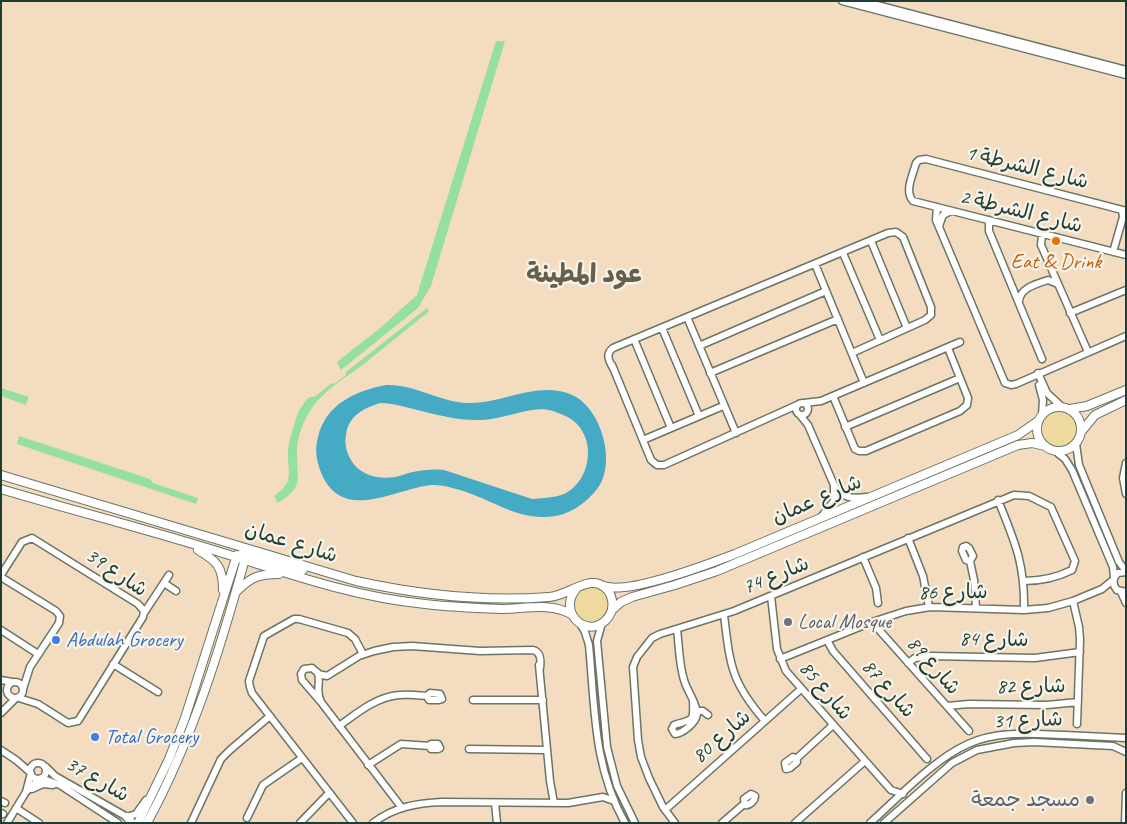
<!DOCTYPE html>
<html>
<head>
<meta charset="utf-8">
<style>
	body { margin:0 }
	#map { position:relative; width:1127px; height:824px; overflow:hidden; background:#f4dcc1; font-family:Caveat,sans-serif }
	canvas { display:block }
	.frame { position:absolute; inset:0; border:2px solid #1f3d34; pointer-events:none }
</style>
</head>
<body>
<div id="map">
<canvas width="1127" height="824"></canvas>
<div class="frame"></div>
</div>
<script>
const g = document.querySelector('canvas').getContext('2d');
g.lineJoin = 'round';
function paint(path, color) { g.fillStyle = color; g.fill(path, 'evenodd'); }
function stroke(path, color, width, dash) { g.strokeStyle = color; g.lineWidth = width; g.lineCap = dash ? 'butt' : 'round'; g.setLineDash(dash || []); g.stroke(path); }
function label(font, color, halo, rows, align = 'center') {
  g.font = font + ' Caveat,"Playpen Sans Arabic",sans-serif'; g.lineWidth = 4.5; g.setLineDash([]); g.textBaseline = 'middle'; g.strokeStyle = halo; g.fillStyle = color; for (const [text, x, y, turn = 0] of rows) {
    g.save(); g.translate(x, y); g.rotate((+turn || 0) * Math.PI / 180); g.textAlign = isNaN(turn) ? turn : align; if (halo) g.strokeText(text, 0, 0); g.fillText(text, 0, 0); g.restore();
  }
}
const green = new Path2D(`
	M496 41H505L431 286 418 308 341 370 337 362 379 329 417 295Z
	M427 308 429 311 426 314C405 330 385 347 364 364 342 380 319 393 306 418 301 428 297 440 297 451 296 479 306 485 278 503L274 496C296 481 287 472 288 451 288 444 290 438 292 432 297 416 298 409 309 397H314L332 383 334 384 346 375V372Z
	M1 388 29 397 26 405 1 396Z
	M19 436 150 479 153 483 198 498 196 504 17 444Z`);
const sand = new Path2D(`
	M1042 429a17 17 0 1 1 34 0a17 17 0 1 1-34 0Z
	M596 584 609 596C609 600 610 605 609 608 604 628 570 625 574 598 575 594 576 590 580 588 585 586 591 586 596 584Z`);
const water = new Path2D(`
	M386 385C414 384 438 401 466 403 501 405 535 381 570 394 599 405 615 455 601 483 593 497 576 511 560 515 519 525 490 496 452 488 447 486 439 485 433 485 398 487 346 523 323 477 317 464 314 451 318 437 326 404 355 391 386 385ZM380 403C393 403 405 407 417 410 438 415 460 421 481 420 503 420 533 404 553 411 561 414 570 417 576 423 596 442 590 480 566 493 556 498 543 498 532 499L444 470C433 469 423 470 413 472 407 473 401 476 395 477 379 480 359 475 351 460 347 453 344 444 346 435 348 416 364 408 380 403Z`);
const minor = new Path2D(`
	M842 1 1126 75
	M862 1 1126 70
	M937 207 936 220 1005 383 1011 385 1016 384 1126 336
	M1126 211 926 159 919 160 916 163C913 175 904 191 913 201L1126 255
	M989 220V231L1042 359
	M939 226 943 215 951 211
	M1042 234 1041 245 1088 352
	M871 241 907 328
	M1113 252 1123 217 1122 210
	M843 253 880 340
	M815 264 864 383
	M1019 301C1020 288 1036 284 1048 280L1058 284
	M1070 313 1126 290
	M687 317 736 433
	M662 328 699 416
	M634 339 671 428
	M699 346 826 291
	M612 365 651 460 657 465H664L797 405
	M613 368C609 361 605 354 613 348L888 233 896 232 903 237 931 307V315L925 320 852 353
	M710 373 838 319
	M1038 373 1047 393 1062 407
	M1039 385 1043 400 1042 415
	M833 396 855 449 859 451H866L960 411 967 405 968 398 948 348
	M796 409a6 6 0 1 1 12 0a6 6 0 1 1-12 0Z
	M804 403 821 401 960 342
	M800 415 808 425 834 485C843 498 851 499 866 497
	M845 427 960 378
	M643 440 723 406
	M1076 444 1079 465 1119 562 1126 571
	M1055 451 1065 459 1072 470 1113 567 1114 578
	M1126 463 1123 478 1126 494
	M998 500C1015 542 1025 564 1024 610
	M821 517 834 501V486
	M908 538 923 576 929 607
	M966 546 969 548 973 556 970 561 966 560 962 551 963 547Z
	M863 557 876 588 878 603
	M970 561 974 580 976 608
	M1126 572 1118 573C1112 578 1112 584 1117 590L1126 592
	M1 575 22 542 32 538 138 604 144 611 143 617 78 721 68 723 38 704 19 698
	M1 577 56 611 60 616 59 623 30 667 23 689
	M164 583 176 591
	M1121 592 1126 603
	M771 596 777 649 786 671 891 790 903 794
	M1073 601 1079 627 1080 639 1077 724
	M144 613 169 575
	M724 615C730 665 731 682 765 721
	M579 622 585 632 589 645C595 708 593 766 625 823
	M872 622 969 731
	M602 623 597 641 607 747 617 786 635 823
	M677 629C679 646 679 664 684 680 687 691 697 703 697 714 696 723 683 733 675 734L672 729 674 725C693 719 694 722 693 701
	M1 630 38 654
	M827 640 833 651 927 759
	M780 659 872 622 906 611 930 607 1024 610 1048 608 1073 601 1102 589 1113 580
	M908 663 915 658 930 656 1035 658 1080 652
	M113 664 158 692
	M539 665 550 781 554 803
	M318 674 327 676 359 656 374 651 393 647 412 646 480 651 533 650C541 652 541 660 540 668
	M1 680 12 682
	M7 690a8 8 0 1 1 16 0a8 8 0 1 1-16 0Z
	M430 693 440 694 442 699 439 700H429L427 696Z
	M473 700H543
	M321 702 302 680 301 674 304 669 312 668 318 673C321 684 315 690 321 702L402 808
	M947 706 969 704 1047 705 1078 702
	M697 711H703L708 715
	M1 713 16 698
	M339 726C357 713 376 697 399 695 408 694 417 695 427 696
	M431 744H438L440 748 438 749H431L429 746Z
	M469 749 547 750
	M1 750 16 760 31 773 26 792
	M793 757 796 759 797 762 790 768 786 769 785 763Z
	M796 759 833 725
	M30 771a8 8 0 1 1 16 0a8 8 0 1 1-16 0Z
	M368 765 401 744 430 746
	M46 767 55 776 127 817 136 814 146 800
	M41 778 60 785 118 823
	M32 789 43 784 53 785
	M751 794 755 796C755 801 749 806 745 805L744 799Z
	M1 801 5 803
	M495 803 497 823
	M16 808 39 823
	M665 810 801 689
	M1 813 3 814
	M247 818 263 785 302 758
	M7 823 26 792 39 779
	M191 823 221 759 230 750 270 716
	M300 823 329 793
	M353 823 252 693 250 687 249 681 264 636 294 619H299L348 633 355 639 363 654
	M373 823C394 807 417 803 442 802L568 803 603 797 614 801
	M675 823 663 807 649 778 641 757 638 740 633 667 637 657 652 638 660 634 734 611 1014 495 1029 496 1051 507 1075 561 1072 570C1056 578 1041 581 1024 581
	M722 823 744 804
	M795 823 865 761
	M870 823C898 798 934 759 968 744 998 730 1033 734 1065 735 1085 736 1105 737 1126 738
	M884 823 952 763 977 750 1014 743 1034 742 1113 746 1126 752
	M1125 823 1126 793`);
const major = new Path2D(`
	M1037 429a22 22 0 1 1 44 0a22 22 0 1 1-44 0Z
	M1070 409 1087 406 1126 390
	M1081 432 1095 415 1126 400
	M1 475 356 581C420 595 483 602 549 597 566 596 584 579 599 584 614 590 617 610 605 621 584 639 557 610 577 588
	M1 489C82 513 165 534 245 560 304 579 363 598 425 604 450 607 475 608 501 609 524 609 550 602 571 614
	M198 550C217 561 223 567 223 590
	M242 554H246L303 570
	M604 586C628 595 709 564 735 554L1018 435 1038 421
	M236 592C251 577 258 574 279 574
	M612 610 621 602 632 597 675 585 717 571 1018 445 1032 443 1045 446
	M127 817 132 823
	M138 823 169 759 185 718 237 555
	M147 823C193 738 221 647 246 555`);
const markers = [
	[1056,241,5,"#e8710a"],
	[788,622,5,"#6b7280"],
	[56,640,5,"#3f7fe0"],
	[95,737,5,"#3f7fe0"],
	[1090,800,5,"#6b7280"]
];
const streetNames = [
	["شارع الشرطة 1",1027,168,14],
	["شارع الشرطة 2",1021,212,14],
	["شارع عمان",817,500,-23],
	["شارع عمان",291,543,17],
	["شارع 39",116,573,34],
	["شارع 74",776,576,-22],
	["شارع 86",953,593,-1],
	["شارع 84",994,640,1],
	["شارع 89",933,666,49],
	["شارع 82",1031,687,-1],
	["شارع 87",888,689,49],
	["شارع 85",825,691,50],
	["شارع 31",1028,721,-2],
	["شارع 80",722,737,-41],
	["شارع 37",97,780,30]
];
const foodNames = [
	["Eat & Drink",1056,262]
];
const worshipNames = [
	["Local Mosque",798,622],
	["مسجد جمعة",1080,800,"right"]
];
const shopNames = [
	["Abdulah Grocery",66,640],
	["Total Grocery",105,737]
];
const districtNames = [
	["عود المطينة",584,275]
];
paint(green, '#94e09c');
paint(sand, '#eeda9e');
paint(water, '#45aac4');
stroke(minor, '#6a7565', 9);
stroke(major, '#6a7565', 10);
stroke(minor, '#fff', 6);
stroke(major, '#fff', 8);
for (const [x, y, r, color] of markers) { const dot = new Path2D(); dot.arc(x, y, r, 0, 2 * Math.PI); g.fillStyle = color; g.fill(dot); stroke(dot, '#f7f3e8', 2); }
label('21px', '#1f3d34', '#f7f3e8', streetNames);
label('21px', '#c56008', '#f7f3e8', foodNames);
label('21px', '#5b616d', '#f7f3e8', worshipNames, 'left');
label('21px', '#366cbe', '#f7f3e8', shopNames, 'left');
label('bold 26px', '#64604c', '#f7f3e8', districtNames);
</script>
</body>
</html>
